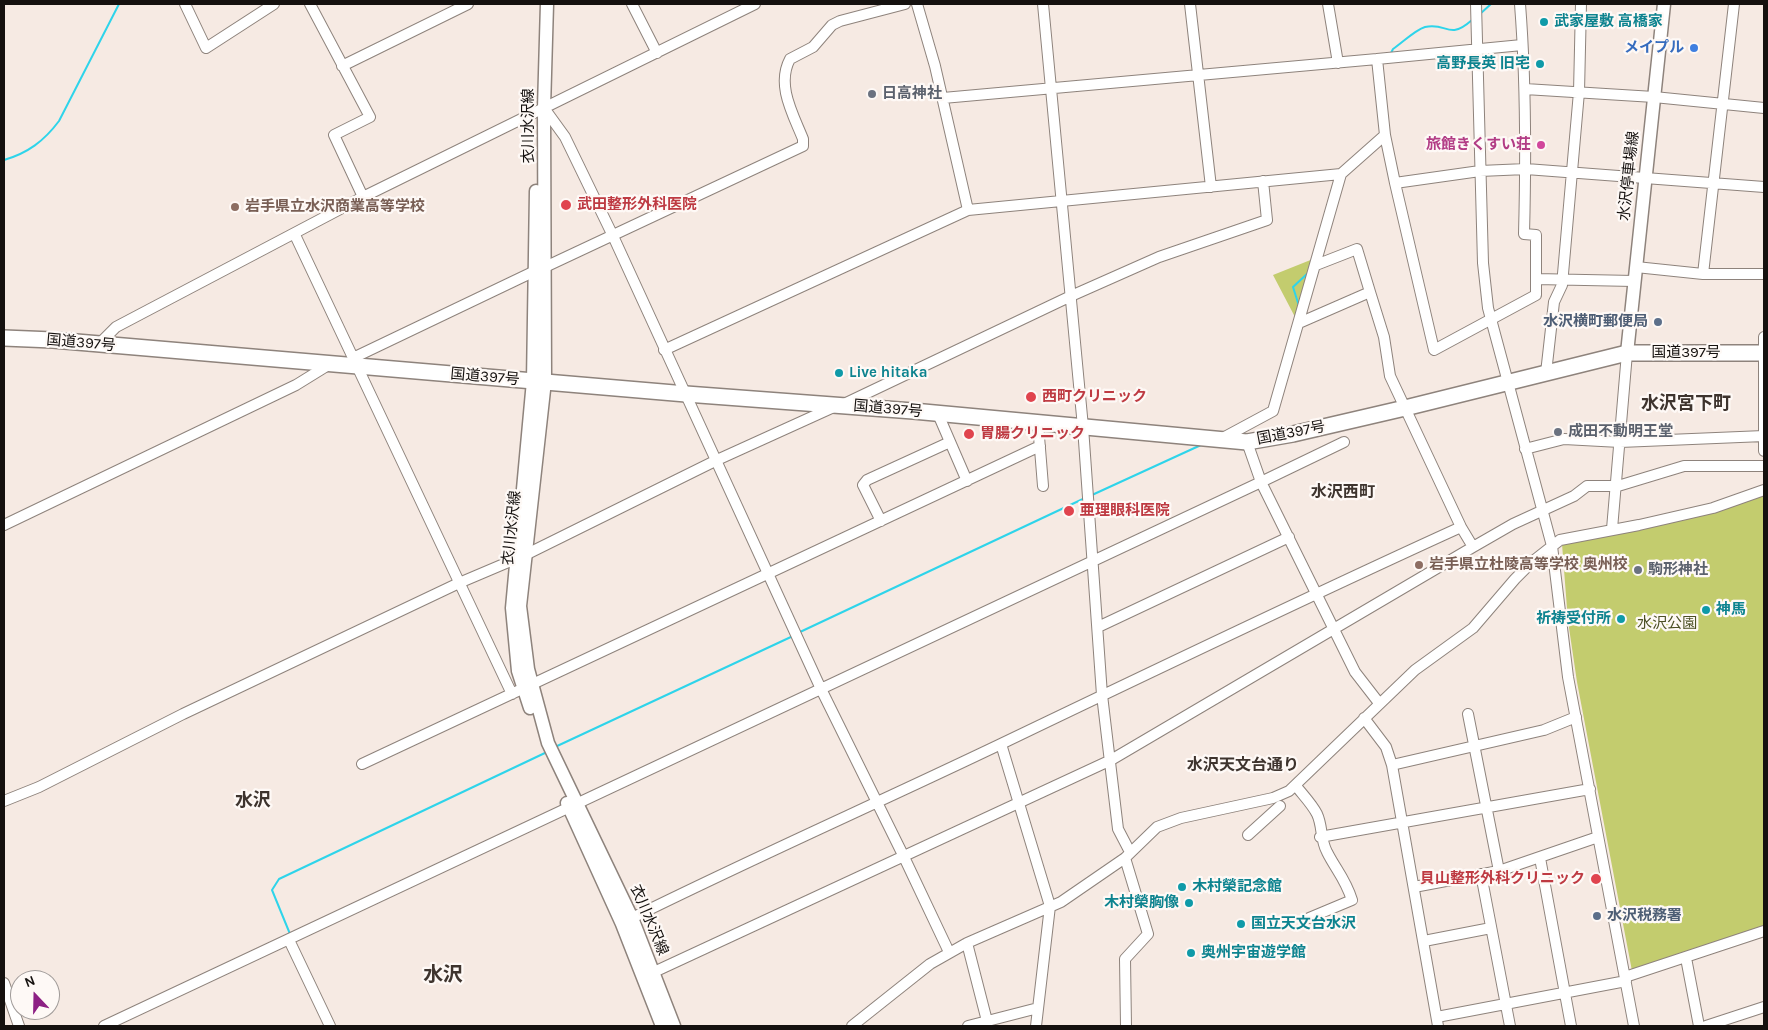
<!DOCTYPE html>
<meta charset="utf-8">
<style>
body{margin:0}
#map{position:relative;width:1768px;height:1030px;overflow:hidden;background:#f6eae3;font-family:Karla,sans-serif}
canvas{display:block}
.frame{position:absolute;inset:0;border:5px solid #15110f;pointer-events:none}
.north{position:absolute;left:10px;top:970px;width:50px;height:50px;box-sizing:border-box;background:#fef9f6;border:1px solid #a19c9a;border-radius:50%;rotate:339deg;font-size:14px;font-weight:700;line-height:20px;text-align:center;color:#15110f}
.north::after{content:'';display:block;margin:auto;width:18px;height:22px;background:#8d2084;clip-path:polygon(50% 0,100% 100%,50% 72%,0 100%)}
</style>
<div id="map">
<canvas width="1768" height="1030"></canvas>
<div class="frame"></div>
<div class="north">N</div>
</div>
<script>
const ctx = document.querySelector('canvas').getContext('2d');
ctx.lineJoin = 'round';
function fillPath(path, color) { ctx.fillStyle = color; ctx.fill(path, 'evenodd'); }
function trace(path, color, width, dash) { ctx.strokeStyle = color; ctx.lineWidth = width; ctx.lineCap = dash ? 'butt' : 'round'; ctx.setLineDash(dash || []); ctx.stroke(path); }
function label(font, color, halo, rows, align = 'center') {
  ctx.font = font + ' Karla,"Noto Sans JP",sans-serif'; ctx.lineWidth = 4.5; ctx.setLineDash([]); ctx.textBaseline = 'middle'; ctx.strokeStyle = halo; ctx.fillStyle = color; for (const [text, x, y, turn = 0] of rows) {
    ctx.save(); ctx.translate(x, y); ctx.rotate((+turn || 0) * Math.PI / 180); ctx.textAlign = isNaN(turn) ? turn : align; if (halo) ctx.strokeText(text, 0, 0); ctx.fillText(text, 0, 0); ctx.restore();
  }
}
fillPath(new Path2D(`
 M1313 259 1295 317 1273 275Z
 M1764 494V927L1632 971 1577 682 1568 621 1562 544Z`), '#c3cc6e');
trace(new Path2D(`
 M1480 14 1491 4
 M1391 53 1393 49C1402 43 1415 30 1425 27 1448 22 1448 41 1472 20
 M4 160C28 153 44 141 59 121L119 4
 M1299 306 1293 287 1308 273
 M1092 495 1201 445
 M800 632 1085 498
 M555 747 793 636
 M290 934 272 890 279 879 547 752`), '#2ed4ea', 2);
const minor = new Path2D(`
 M185 4 206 48 274 4
 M310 4 370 117 334 135 363 197
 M632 4 657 53
 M917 4 935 66 968 210
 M1043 4 1083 427 1102 695 1118 829 1130 852
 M1190 4 1211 187
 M1328 4 1338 63
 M1476 4 1483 263 1488 308 1552 546 1568 677 1634 1026
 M1520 4C1526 80 1526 158 1524 234L1536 235V295L1434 350 1395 183 1480 171 1526 169 1764 187
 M342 66 468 4
 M1525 89 1654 97 1764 108
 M943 98 1377 59
 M544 108 565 137 613 236 821 689 904 857 949 952
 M1385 135 1395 183
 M295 235 512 694
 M1316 265 1357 249 1370 292
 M545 267 803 146V139C793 114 776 85 790 59L813 47 832 25 840 21 905 4
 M1636 267 1703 274H1764
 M1703 274 1734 4
 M1536 279 1634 281
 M1299 323 1370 292 1384 337 1390 376 1461 527 1473 547
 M1764 337V451
 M99 344 116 327 363 197 755 4
 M664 350 968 210 1341 174
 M353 358 535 271
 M1546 373 1554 302 1562 285 1579 92 1581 4
 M844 404 1071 296 1159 257 1267 220 1263 181
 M938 414 967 481
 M1038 424 1043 486
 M1221 439 1273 411 1341 174 1385 135 1377 59 1522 45
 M1344 442 1261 482 1355 672 1379 703
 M1525 449 1564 439 1620 442 1764 436
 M881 521 863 485 867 480 950 442
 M4 525 296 385 330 364
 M1612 529 1627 353
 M1098 627 1289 537
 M1468 714 1499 871
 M1364 718 1386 747 1392 765 1438 1026
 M1001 744 1050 906 1036 1026
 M362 764 1040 446
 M1392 765 1544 730 1576 717
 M1296 786C1303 795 1312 804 1317 814 1323 827 1320 839 1327 852 1336 870 1345 878 1352 900L1309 918
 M4 801 39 787 183 714 459 583 525 555 717 460 836 406
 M1248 835 1280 806
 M1320 837 1590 789
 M1125 858 1148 934 1125 959 1126 1026
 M1540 858 1571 1026
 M1481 874 1510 1026
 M1414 887 1499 871 1598 837
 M632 918C755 857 880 802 1003 743 1155 670 1307 597 1461 527
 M289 940 330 1026
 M1424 941 1491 928
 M967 943 987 1021
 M1686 958 1699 1026
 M654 972 1111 760 1473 547 1513 524 1574 496 1587 486H1618L1684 466H1764
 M1625 977 1764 931
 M4 983 19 1026
 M1437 1017 1626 981
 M104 1026 1261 482 1247 442
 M852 1026 930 964 967 943 1061 902 1125 858 1157 827 1181 818 1273 798 1289 791 1415 670 1473 628 1515 579 1532 562 1560 540 1639 525 1713 508 1764 490
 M968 1026 1038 1008
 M1706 1026 1764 1007`);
const major = new Path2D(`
 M547 4 544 108 545 381 520 606 528 669 548 743 632 918 674 1026
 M1627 353 1664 4
 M530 708 518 671 512 608 533 381 536 191
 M567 803 622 924 662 1026`);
const highway = new Path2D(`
 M4 338 53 340 686 394 913 411 1247 442 1293 434 1405 408 1627 353H1764`);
trace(minor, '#8e837c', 12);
trace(major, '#8e837c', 15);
trace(highway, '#8e837c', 18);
trace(minor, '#fff', 10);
trace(major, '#fff', 12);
trace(highway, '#fff', 15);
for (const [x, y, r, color] of [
 [1544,22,5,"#0f9aa8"],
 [1694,48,5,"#3f7fe0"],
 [1540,64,5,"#0f9aa8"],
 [872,94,5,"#6b7280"],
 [1541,145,5,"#d1479c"],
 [566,205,6,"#e0444e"],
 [235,207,5,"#8d6e63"],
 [1658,322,5,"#5c6f8a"],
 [839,373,5,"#0f9aa8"],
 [1031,397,6,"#e0444e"],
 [1558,432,5,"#6b7280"],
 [969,434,6,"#e0444e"],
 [1069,511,6,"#e0444e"],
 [1419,565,5,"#8d6e63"],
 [1638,570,5,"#6b7280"],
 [1706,610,5,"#0f9aa8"],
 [1621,619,5,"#0f9aa8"],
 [1596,879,6,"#e0444e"],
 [1182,887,5,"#0f9aa8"],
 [1189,903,5,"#0f9aa8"],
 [1597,916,5,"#5c6f8a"],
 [1241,924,5,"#0f9aa8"],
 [1191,953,5,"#0f9aa8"]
]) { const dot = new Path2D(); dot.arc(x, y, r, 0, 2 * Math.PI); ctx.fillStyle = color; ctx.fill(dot); trace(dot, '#fef9f6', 2); }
label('bold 15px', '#0d838f', '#fef9f6', [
 ["武家屋敷 高橋家",1554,22],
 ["高野長英 旧宅",1530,64,"right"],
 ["Live hitaka",849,373],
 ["神馬",1716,610],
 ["祈祷受付所",1611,619,"right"],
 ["木村榮記念館",1192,887],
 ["木村榮胸像",1179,903,"right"],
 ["国立天文台水沢",1251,924],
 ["奥州宇宙遊学館",1201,953]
], 'left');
label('bold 15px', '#366cbe', '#fef9f6', [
 ["メイプル",1684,48]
], 'right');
label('bold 15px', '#5b616d', '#fef9f6', [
 ["日高神社",882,94],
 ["成田不動明王堂",1568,432],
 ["駒形神社",1648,570]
], 'left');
label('15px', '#15110f', '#fef9f6', [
 ["衣川水沢線",529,126,-90],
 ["水沢停車場線",1629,176,-84],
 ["国道397号",81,343,5],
 ["国道397号",1686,353],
 ["国道397号",485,377,5],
 ["国道397号",888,409,5],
 ["国道397号",1291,433,-11],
 ["衣川水沢線",512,528,-84],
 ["衣川水沢線",649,920,67]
]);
label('bold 15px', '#b23c85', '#fef9f6', [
 ["旅館きくすい荘",1531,145]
], 'right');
label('bold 15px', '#be3a42', '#fef9f6', [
 ["武田整形外科医院",577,205],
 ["西町クリニック",1042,397],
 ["胃腸クリニック",980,434],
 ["亜理眼科医院",1080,511],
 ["貝山整形外科クリニック",1585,879,"right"]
], 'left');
label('bold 15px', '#785e54', '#fef9f6', [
 ["岩手県立水沢商業高等学校",245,207],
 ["岩手県立杜陵高等学校 奥州校",1429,565]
], 'left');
label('bold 15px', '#4e5e75', '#fef9f6', [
 ["水沢横町郵便局",1648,322],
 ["水沢税務署",1607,916,"left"]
], 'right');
label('15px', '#4c5025', '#fef9f6', [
 ["水沢公園",1667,624]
]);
label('bold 16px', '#3e342e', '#fef9f6', [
 ["水沢西町",1343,492],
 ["水沢天文台通り",1243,765]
]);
label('bold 18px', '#3e342e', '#fef9f6', [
 ["水沢宮下町",1686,404],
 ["水沢",253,801]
]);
label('bold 20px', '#3e342e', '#fef9f6', [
 ["水沢",443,975]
]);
</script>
